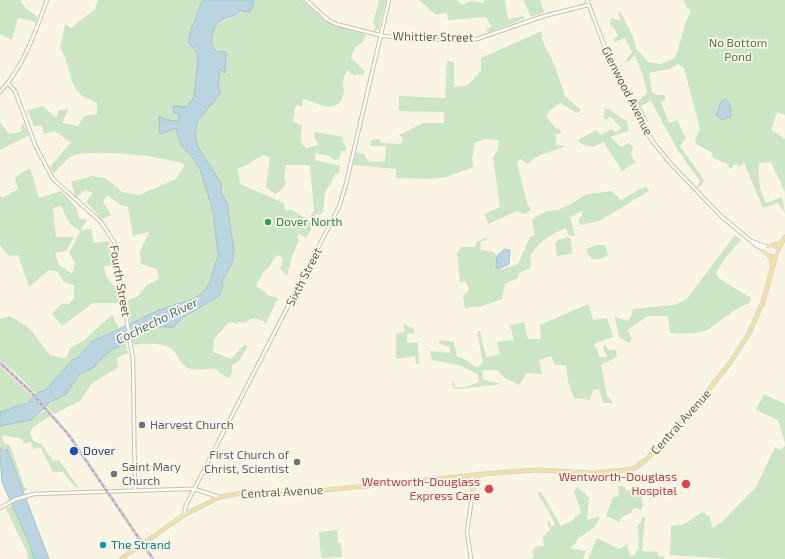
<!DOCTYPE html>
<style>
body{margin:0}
canvas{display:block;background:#f9f4e3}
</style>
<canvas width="785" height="559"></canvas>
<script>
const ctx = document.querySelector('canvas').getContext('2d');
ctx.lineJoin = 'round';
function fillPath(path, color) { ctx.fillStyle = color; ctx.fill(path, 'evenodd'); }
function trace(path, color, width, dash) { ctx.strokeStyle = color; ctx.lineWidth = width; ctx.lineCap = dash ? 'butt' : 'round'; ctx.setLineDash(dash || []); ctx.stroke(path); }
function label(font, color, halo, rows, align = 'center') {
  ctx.font = font + ' "Exo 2",sans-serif'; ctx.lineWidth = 3.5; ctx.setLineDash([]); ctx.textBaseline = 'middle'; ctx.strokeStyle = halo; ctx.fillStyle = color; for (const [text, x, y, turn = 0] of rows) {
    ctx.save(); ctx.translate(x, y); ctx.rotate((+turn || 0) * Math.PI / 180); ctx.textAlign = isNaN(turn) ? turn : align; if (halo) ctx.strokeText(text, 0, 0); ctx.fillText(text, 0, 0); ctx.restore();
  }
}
fillPath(new Path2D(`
 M0 0H22L21 2 26 9 37 16 36 22 18 18 12 40 0 34Z
 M98 0H203C198 11 189 25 189 38 188 45 195 48 197 54 199 59 197 64 197 69 196 83 198 97 187 107L182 108 178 113 180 117 178 121 173 122 159 117 161 134 177 127C179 135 182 147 187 153 191 159 196 162 200 169 213 199 231 269 200 294 188 303 172 305 158 311 148 314 139 319 130 323L128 300 137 297 147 285 159 279 157 269 141 264 140 252 149 232 133 236 128 207 121 205 107 195 103 202 111 215 102 219 86 202 93 193 85 190 76 198 71 182 92 176 105 178 122 192 139 195 176 179 185 165C168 156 94 149 75 155 68 157 60 167 54 173L50 167 71 142 54 131 44 134 42 126H34L27 110 43 106 56 118 59 110H68L62 123 78 126 84 116 97 114V103C92 100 84 98 80 94 68 82 70 61 60 48L65 24 71 28 95 9Z
 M254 0H302L325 21 366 35 363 42 355 48 351 58 365 71 363 74 354 75 347 70C346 74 343 78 343 82 342 85 344 88 344 92 340 116 319 104 303 99L302 107 297 105 294 110 295 113 293 121 302 126C301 134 298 142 306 148L318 145 314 137 315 132 343 137V141L346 148V151H341L339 159 335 160 329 156 316 153 315 160 340 166 339 173 334 175 332 182 325 192 323 212 320 215 316 214 314 218 310 217 314 211 310 165H286L284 178 286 183 282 190 275 194 266 187 270 158 264 155C254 159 249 166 238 168L240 184 284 203 285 209 288 211 290 209 314 224 306 238 299 234 297 237 299 240 292 257 287 275 280 269 283 259 279 255C271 258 272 268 264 271L256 286 265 292 267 295 278 298 266 323C257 317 253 317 243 323L238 322 237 324 229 322 214 339 213 352 231 359 245 344 248 346 238 362 232 365V373L229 378 218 372 217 369C208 368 193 372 186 367 180 363 179 358 175 352 166 341 144 344 132 345V340L155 327H174L182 318 223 287 222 282 232 263 234 250 231 225 221 183 198 147 195 135 198 120 221 93 218 88 220 68 225 72 221 51 213 47 212 33 217 25 223 19 233 17 253 6Z
 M379 0H386L379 29 373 33 376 26 373 23Z
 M419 0H457L462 5 471 1 484 3V0H505L508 19 524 16 525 18 488 33 486 29 492 27 486 17 448 20 447 12 436 15Z
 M523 0H540L544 12 531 17Z
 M684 0H785V115L777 112 771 130 785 139V192L771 162 759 163C758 178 759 189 766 203L782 197 785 213 778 203 763 208 744 163 738 167 737 163 730 169 727 164 713 158 712 153 696 144 695 140 700 129 684 68 678 64 669 69 649 73 652 92 656 95H664L666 99 661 102 669 123 677 120 686 138 680 146 704 180 701 186 696 188 700 181 677 149 651 101 641 106 648 121 644 123 635 104 647 93 643 76 635 55 630 60 625 62 632 52 625 38 615 42 614 38 618 36 614 28 610 25 611 18 621 21 618 13 620 12 632 34 636 48 648 62 660 64 673 59 677 53 685 24 691 11 686 6ZM727 99 729 103 730 114 724 118 716 115C719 107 721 104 727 99Z
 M542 31V40L555 66 565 96 581 110 577 113 560 103 548 112 547 117 555 128 560 129 561 134H556V145L566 146 538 156 526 164 521 159 517 162 527 203 531 210 524 214 517 211 488 224 485 214 500 207 493 157 498 149 499 140 484 139 475 143 472 159 473 167 446 177 430 179 396 178V169L353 165 356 152 364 154 369 162 385 161 386 146H371V140L379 139 381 143 401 144 403 138 399 135 423 123H444V112L399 111V96L445 98 447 61 454 62V87L468 85 481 71V58Z
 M605 108C614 111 619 118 627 121L629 131 610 137 621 147 629 143 633 147 631 156 636 162 622 171 604 142 593 147 581 144 578 140 596 130 601 135 611 129 616 132 621 128 610 116 606 120 604 118Z
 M0 122 9 134 21 132 22 122 29 135 0 150Z
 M30 168 39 198 61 191 76 207 79 218 87 220 80 231 70 224 61 206 53 208 56 237H74L66 251 55 253 59 265 72 274 75 263 69 253 81 230 91 229 94 243 109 241 114 265 104 266 106 276 119 292V303H93L62 326 52 314 61 304H69L74 298V285L64 282 58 272 49 270 29 287 18 255 9 256 0 245V196L3 198 18 189 15 177Z
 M646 186 649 191 599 221 580 225 578 220 582 216V211L570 217 575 236H569L566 228C550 234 539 242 530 256L531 268 519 273 518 278 505 284 502 299 482 306 465 308 463 296 469 290 466 281 460 282 457 253 461 247H475L476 242 486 238 488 239 480 242 481 250 493 252 496 255V267L500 270 518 264 530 237 535 235 532 219 547 211 558 210 569 205 587 194 612 191 621 200Z
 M735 235 741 240 725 258 716 273 718 278 751 298 749 303C732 310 724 318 710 328 702 334 680 334 670 333L668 316H648L627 330 632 338 629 343 619 337 615 317 628 321 631 317 633 309 674 305 686 300Z
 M568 237 571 239 572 254 557 256 555 244 558 240Z
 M596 245H605L608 255C597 261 590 262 586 249Z
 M588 304 593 320 607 318 613 337 594 344 600 357H607L603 348 605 345 609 350H616L617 357 601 365 607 395 613 403H603L599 389 593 390 590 400 574 398 568 381 566 365H555L551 356 539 360 542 374 527 373 519 385 505 378 497 370H483L482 376 484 380 502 384 457 389 453 388 452 379 454 382 455 387H466L479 382 478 374 459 365 432 360 430 351 450 353V347L439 343 440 340 454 342 457 357C466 358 469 364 477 367L483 363 477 332 480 331 486 357 500 354 497 342 514 340 510 325 524 322 528 339H541L540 325Z
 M112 315 119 328 89 343 79 358 72 360 47 389 36 395 24 381 0 360V319L10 316 30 329 50 355 66 359 70 348 83 341Z
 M404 324 414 329V333L407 334V343L418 342 419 364H416L415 356 396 359V334L405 332 403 326Z
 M126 343 128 353 117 358 118 367 91 384 80 401 54 414 47 407 58 398 65 395 80 374 95 366 96 363 112 350Z
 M0 366 34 398 13 409 0 412Z
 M764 394 785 404V443L778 420 756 410Z
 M45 410 51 416 33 427 30 432 33 441 41 444 53 461 59 460 78 487H75L63 472H53C49 462 43 455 41 447L33 449 31 442 24 444 22 439 2 435 4 443 10 446 25 488H27V490L23 491 7 450 4 451 0 448V426L31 420Z
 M785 446V559H732L670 555 671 526 685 524 702 512 709 516 713 528 723 521 756 487 775 447 780 450Z
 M631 485 639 486 643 504 641 511 637 508 633 509 631 513 622 517 619 522 606 516 613 497 619 496 618 486H623L627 491 631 490Z
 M578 487 589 498 587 520 600 516 596 526 577 539 576 543 570 548 586 551 583 559H530L534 557 532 551 536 547 544 546 543 537 550 529 547 522 549 521 552 527 555 525 548 510 537 493 541 492 561 526 573 520 581 512 574 491Z
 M12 505 30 545 34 559H28L27 552 6 509Z
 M642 517H645L642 551 658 552V556L664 557V559H588L597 538 619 549 627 544 630 556 635 555 637 550H639L638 525 641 523Z
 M337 530 338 543H341L342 557 321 558 319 532Z`), '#cce5c4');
const water = new Path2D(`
 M203 0H254L253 6 249 12 241 11C233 18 231 15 223 19 213 24 210 38 213 47L217 51 226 52 225 73 220 69 218 88 221 93 198 120 195 135 198 147 221 183 222 193 227 203 234 250 232 263 222 282 223 287 219 296 182 318 174 327H155L112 350 96 363V366L80 374 65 395 51 402 31 420 0 426V412L27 403 39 392 47 389 72 360 79 357 91 342 159 310 193 299 202 293 210 282 218 255 213 211 200 169 193 159 182 146 177 134V128L160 134 159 117 160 116 166 120 178 121 180 117 178 113H174L173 106 187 107 194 97 198 60 197 53 189 43 190 31Z
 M726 99C730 102 732 111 730 118L728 117 722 120 716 115 721 102Z
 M505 249 510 250 509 264 499 269 496 267 497 256Z
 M0 448 4 451 7 449 49 559H34L30 545 2 482Z`);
fillPath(water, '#bad4e0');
trace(water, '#a2c2d1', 1);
const secondary = new Path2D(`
 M306 0 328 20 336 24 383 36 429 40 477 39 544 16 588 5
 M587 0 607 53 640 122 653 142 671 164 721 216 757 246 776 254
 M8 83 15 91 36 147 53 179 101 222 114 242 133 359 135 490
 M0 92C24 66 35 33 47 0
 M752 241 777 251
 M0 508 16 499 34 494 186 489H194L219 497
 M184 515 186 505 339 207 346 184 389 0
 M471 559 467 532 473 490 472 475`);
const primary = new Path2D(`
 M767 247 781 243
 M763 250 771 257 772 267
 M473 490 479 474
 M121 559 184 515 220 497 247 492 284 494 307 492 494 473 537 470 594 473 626 470 635 468 648 458 686 418 730 363 749 333 763 302 777 251 785 237`);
trace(secondary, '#ccbeaa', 4.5);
trace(primary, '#d9d5d0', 5);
trace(secondary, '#fff', 2.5);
trace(primary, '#f1e1a2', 3);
const rail = new Path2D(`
 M0 363 29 390 68 434 153 559`);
trace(rail, '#b8a4c1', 2.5);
trace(rail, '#fdf8e9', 1, [3]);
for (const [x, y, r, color] of [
 [268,222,4,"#2e9e5b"],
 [142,425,4,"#6b7280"],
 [74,451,5,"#1a4fb4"],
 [297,462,4,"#6b7280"],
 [114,474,4,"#6b7280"],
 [686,484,5,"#e0444e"],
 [489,489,5,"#e0444e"],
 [103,545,4,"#0f9aa8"]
]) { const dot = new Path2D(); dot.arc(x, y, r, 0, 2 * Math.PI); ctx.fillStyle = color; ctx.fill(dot); trace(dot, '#fdf8e9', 1.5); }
label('12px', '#6e5e4c', '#fdf8e9', [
 ["Whittier Street",433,37,1],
 ["Glenwood Avenue",627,91,63],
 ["Sixth Street",304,277,-63],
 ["Fourth Street",120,281,80],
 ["Central Avenue",681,422,-48],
 ["Central Avenue",282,492,-3]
]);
label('12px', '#4f7949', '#fdf8e9', [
 ["No Bottom",738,43],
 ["Pond",738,57]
]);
label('12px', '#27864d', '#fdf8e9', [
 ["Dover North",276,222]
], 'left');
label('12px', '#5b616d', '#fdf8e9', [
 ["Harvest Church",150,425],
 ["First Church of",289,455,"right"],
 ["Christ, Scientist",289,469,"right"],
 ["Saint Mary",122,467],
 ["Church",122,481]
], 'left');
label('12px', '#164399', '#fdf8e9', [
 ["Dover",83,451]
], 'left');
label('12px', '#be3a42', '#fdf8e9', [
 ["Wentworth-Douglass",677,477],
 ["Hospital",677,491],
 ["Wentworth-Douglass",480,482],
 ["Express Care",480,496]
], 'right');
label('12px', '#0d838f', '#fdf8e9', [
 ["The Strand",111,545]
], 'left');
label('italic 13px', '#4c7286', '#fdf8e9', [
 ["Cochecho River",157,321,-26]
]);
</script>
